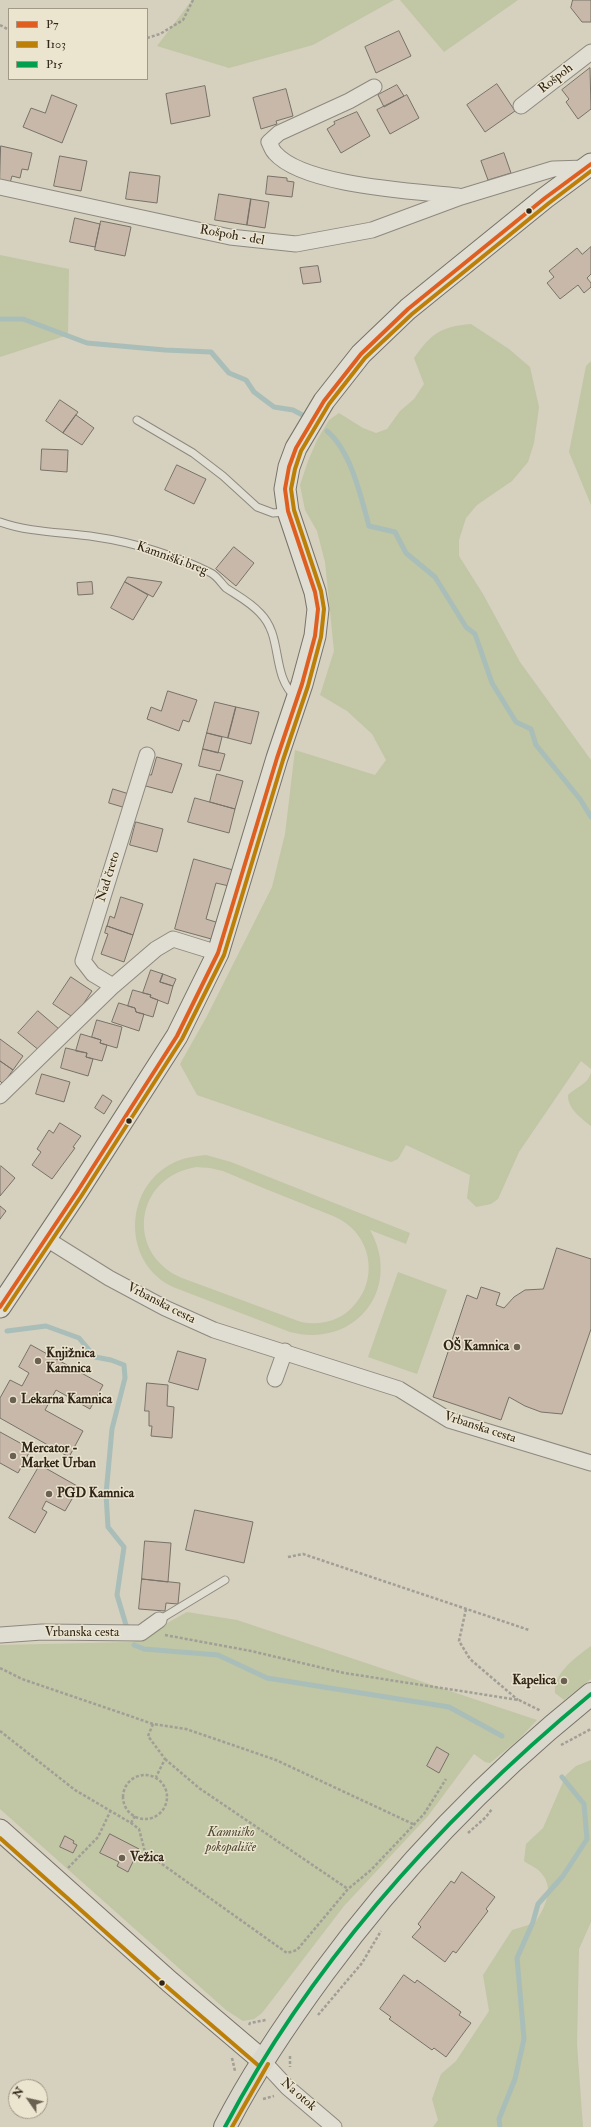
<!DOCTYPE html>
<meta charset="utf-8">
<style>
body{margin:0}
#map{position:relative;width:591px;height:2127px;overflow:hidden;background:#d6d0be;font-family:"IM FELL Double Pica",serif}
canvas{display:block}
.legend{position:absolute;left:8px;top:8px;width:140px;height:72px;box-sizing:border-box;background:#ebe4ce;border:1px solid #a19886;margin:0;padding:5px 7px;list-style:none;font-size:12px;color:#312519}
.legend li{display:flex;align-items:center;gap:8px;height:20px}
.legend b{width:20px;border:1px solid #a19886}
.north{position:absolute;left:8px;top:2079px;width:40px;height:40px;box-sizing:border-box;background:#ebe4ce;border:1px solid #a19886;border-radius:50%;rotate:304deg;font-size:11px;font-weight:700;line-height:16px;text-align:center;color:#312519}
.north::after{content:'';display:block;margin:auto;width:14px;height:18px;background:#6b6153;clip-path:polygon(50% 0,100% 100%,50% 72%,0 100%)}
</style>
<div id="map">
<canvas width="591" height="2127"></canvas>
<ul class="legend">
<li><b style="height:5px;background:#df5f21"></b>P7</li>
<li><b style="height:5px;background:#bc7f08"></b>I103</li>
<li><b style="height:5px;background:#02a04e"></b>P15</li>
</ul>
<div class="north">N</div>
</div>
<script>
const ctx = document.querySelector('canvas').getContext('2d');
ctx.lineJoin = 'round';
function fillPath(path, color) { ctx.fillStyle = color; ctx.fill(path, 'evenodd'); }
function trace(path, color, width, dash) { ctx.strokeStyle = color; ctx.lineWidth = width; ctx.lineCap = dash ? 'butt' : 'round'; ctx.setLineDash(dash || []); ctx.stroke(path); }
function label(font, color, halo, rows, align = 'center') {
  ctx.font = font + ' "IM FELL Double Pica",serif'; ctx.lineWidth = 3; ctx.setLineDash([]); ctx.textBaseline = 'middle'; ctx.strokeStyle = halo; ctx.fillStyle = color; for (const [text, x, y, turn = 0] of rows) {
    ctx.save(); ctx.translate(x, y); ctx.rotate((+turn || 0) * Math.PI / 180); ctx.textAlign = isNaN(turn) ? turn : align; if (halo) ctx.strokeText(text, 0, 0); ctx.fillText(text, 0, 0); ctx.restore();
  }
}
fillPath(new Path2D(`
 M192 0H394L313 45 229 68 157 46Z
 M400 0H518L444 52Z
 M0 255 69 269 68 335 0 357Z
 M471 324 509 349 530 367 539 407 534 443 528 462 512 481 477 505 466 518 459 540V556L483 594 520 662 591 760V1069L581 1061 519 1152 498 1199 491 1204 476 1207 467 1198 470 1175 406 1145 398 1159 391 1162 197 1095 180 1064 207 1016 272 887 285 834 295 750 375 775 386 760 372 734 347 711 320 695 334 651 325 562 317 531 305 510 300 485 308 461 317 440 329 420 339 413 363 428 376 433 387 429 400 411 414 399 424 384 414 358C432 333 440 327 471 324Z
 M591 361V505L569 452 586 366Z
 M591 1072V1126C582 1119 567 1108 568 1095 577 1086 588 1085 591 1072Z
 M206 1155 231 1162 410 1233 406 1244 370 1230C403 1289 355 1349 290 1332L173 1287C122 1263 123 1188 173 1163 183 1158 195 1156 206 1155ZM196 1167 210 1168 223 1171C251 1183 278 1194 306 1205 319 1211 335 1215 347 1224 372 1243 376 1279 356 1303 343 1320 322 1326 301 1322L182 1278C125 1254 134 1177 196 1167Z
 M398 1272 447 1290 417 1374 368 1357Z
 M187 1612 237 1620 537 1720 518 1740 490 1763 485 1762 474 1754 428 1816 344 1906 262 2013 254 2019 243 2021 226 2010 0 1809V1645L133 1642Z
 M591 1646V1679L564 1700 555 1693C553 1673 576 1657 591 1646Z
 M591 1760V1922L579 1949 577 2044 583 2127H433L438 2120 432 2099 441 2074 456 2061 489 2011 483 1975 512 1930 535 1923C544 1909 555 1889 542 1874 538 1868 529 1865 524 1861L526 1844 543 1828 566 1775 576 1766Z`), '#c1c6a4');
trace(new Path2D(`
 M0 319H23L87 343 165 350 211 352 229 373 246 380 254 392 274 407 293 410 308 418
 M327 431C351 451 361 497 369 526L395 532 406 553 435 577 466 627 475 634 492 683 516 722 531 729 536 745 580 799 591 817
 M7 1331 46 1326 79 1338 95 1357 111 1360 124 1365 125 1378 112 1429 106 1494 108 1527 124 1547 117 1595 126 1625
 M134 1645 144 1649 218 1655 267 1678 449 1707 502 1736
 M500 2127 499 2119 515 2079 524 2039 517 1958 533 1922 538 1904 563 1876 587 1839 584 1804 562 1777`), '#a9beb8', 5);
const building = new Path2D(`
 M573 0H591V22H582L571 8Z
 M399 31 411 56 376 73 365 47Z
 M590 68 591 109 578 119 566 102 569 99 562 90Z
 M497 84 515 111 485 132 467 105Z
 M397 85 404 96 384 107 378 95Z
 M205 86 210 116 171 124 166 94Z
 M286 89 293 116 276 121 277 124 261 129 253 98Z
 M52 95 77 105 62 143 23 127 31 108 45 113Z
 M407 95 419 118 390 134 377 110Z
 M357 112 370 136 341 153 327 129 335 124 334 122Z
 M1 146 32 153 28 170 22 169 20 178 12 176 10 183 0 181Z
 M504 153 511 173 488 180 481 161Z
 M60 156 87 161 81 191 54 186Z
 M130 172 160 176 157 203 126 199Z
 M268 176 287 178V181L294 182 292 197 266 194Z
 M219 194 251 199 247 225 215 220Z
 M251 199 269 202 265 228 247 225Z
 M75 218 100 224 95 247 70 242Z
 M101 221 131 227 125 256 95 250Z
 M591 247V274L587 278 591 283V287L584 293 578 285 560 299 547 283 554 277 549 271 577 248 582 254Z
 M318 266 321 282 303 284 300 268Z
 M60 400 78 412 63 433 46 421Z
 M76 415 94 428 82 445 63 433Z
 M42 449 68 450 67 472 41 470Z
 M177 465 206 479 194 504 165 490Z
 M234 547 254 563 236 586 216 569Z
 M128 577 162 582 153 597 125 582Z
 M92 582 93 594 78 595 77 583Z
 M125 582 148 595 133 620 111 608Z
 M168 691 197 700 189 722 183 720 179 731 147 719 151 707 161 711Z
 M215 702 236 707 228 738 207 733Z
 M236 707 259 712 251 744 228 738Z
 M207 733 222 737 218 753 203 749Z
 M203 749 225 754 220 771 199 766Z
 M157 757 182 764 172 793 142 785 145 774 151 775Z
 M217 774 243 781 235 809 210 802Z
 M113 789 129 794 126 808 109 803Z
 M195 798 235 809 229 833 188 822Z
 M136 822 163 829 157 852 130 845Z
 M194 859 233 870 229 886 216 883 206 919 219 923 215 940 175 929Z
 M121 897 143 904 133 935 107 926 110 916 114 918Z
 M107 926 133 935 124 962 101 954 108 934 105 933Z
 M151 970 163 974 160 982 173 986 168 1004 150 997 151 995 143 993Z
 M163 974 176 979 173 986 160 982Z
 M71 977 92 991 74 1018 53 1004Z
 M133 990 151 995 150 997 158 1000 153 1017 136 1012 135 1008 128 1006Z
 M119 1003 135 1008 136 1012 144 1014 139 1031 112 1022Z
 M38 1011 59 1029 40 1051 18 1033Z
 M97 1020 122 1027 117 1048 100 1043 101 1040 92 1037Z
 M81 1034 101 1040 100 1043 107 1045 102 1061 86 1057 87 1053 76 1051Z
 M0 1039 23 1056 13 1070 0 1061Z
 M66 1048 87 1053 86 1057 93 1059 88 1076 61 1068Z
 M0 1061 13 1070 3 1084 0 1081Z
 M42 1074 70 1082 64 1102 36 1094Z
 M103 1095 112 1101 104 1114 95 1108Z
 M60 1123 81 1136 73 1147 75 1148 52 1179 32 1165 41 1152 37 1149 49 1130 53 1133Z
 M1 1166 15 1178 0 1196V1167Z
 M0 1206 6 1211 0 1219Z
 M557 1248 591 1259V1329L562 1414 541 1412 525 1406 509 1397 501 1420 433 1397 467 1295 477 1299 481 1287 500 1293 496 1305 504 1308 514 1297 525 1290 543 1289Z
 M31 1345 103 1385 90 1409 56 1390 45 1410 83 1431 69 1457 0 1418V1398L10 1380 22 1386 29 1373 19 1367Z
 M178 1351 206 1359 198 1390 169 1382Z
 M147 1383 168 1385 167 1406 174 1407 172 1438 151 1436 152 1426H149V1411H145Z
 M0 1432 31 1449 18 1473 0 1463Z
 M40 1465 79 1487 65 1511 46 1501 42 1509 47 1512 35 1533 9 1518Z
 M195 1510 253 1522 244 1563 186 1550Z
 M145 1541 171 1543 168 1582 142 1579Z
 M142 1579 180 1583 178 1604 166 1603 165 1611 139 1609Z
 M564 1678 567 1682 563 1685 560 1681Z
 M437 1747 449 1754 439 1773 427 1766Z
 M110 1834 139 1849 128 1872 117 1866 119 1862 100 1853Z
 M65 1836 74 1841 73 1843 77 1845 73 1853 60 1847Z
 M462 1872 495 1897 486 1909 488 1911 456 1953 453 1951 445 1962 412 1937 421 1927 418 1924 451 1881 454 1883Z
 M404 1975 415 1983 417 1980 461 2012 459 2015 471 2023 446 2057 434 2048 432 2050 389 2019 391 2017 380 2009Z`);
fillPath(building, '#c8b8aa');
trace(building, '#777268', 1);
const lane = new Path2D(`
 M137 420 193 453 223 476 257 507 273 513 285 512
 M0 522C31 533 64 532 96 537 132 542 178 556 211 573 217 576 221 583 226 588 238 596 250 602 260 613 284 637 270 674 296 698
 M159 1620 225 1580`);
const street = new Path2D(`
 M374 87 349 101 279 133 269 142C271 146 272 150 275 153 304 186 414 191 458 196
 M521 106 591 52
 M0 187 230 237 296 244 372 230 461 197 553 169 586 168
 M113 986 93 974 83 961 147 755
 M0 1096 113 986 156 949 173 939 218 953
 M45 1238 109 1278 165 1308 214 1330 399 1389 449 1420 591 1463
 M275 1379 285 1351
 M0 1635 42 1632 141 1633 159 1620
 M263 2061 287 2087 334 2127`);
const secondary = new Path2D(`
 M0 1307 77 1192 177 1036 218 953 277 758 302 684 315 636 318 609 315 592 288 511 285 489 289 467 296 448 324 401 361 354 408 309 545 198 591 164
 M0 1830 170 1982 263 2061`);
const primary = new Path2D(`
 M225 2127C253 2072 288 2021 324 1972 401 1867 490 1775 591 1694`);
trace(lane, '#8e897e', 9);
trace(street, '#8e897e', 17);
trace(secondary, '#777268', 23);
trace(primary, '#777268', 24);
trace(new Path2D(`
 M0 25 9 30
 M147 38 160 34 183 20 193 0
 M288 1557 303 1554 529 1630
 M466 1609 459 1641 470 1659 518 1700
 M165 1635 251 1651 344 1673 519 1700 541 1711
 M0 1668 22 1679 127 1715 153 1724 186 1729 276 1760 413 1824
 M153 1724 148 1736 165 1759 156 1777
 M0 1731 75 1790 131 1823 139 1829 145 1852 287 1953 297 1950 348 1889 371 1870 424 1814 446 1779
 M561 1745 591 1729
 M165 1759 199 1788 348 1889
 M123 1797a22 22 0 1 1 44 0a22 22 0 1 1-44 0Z
 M131 1823 135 1816
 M468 1833 486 1817 492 1809
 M68 1868 98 1837 110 1812
 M318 2015 362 1963 381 1931
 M249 2025 250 2023 266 2020
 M290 2056V2067
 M232 2058 235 2071
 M263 2099 274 2096`), '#a19e96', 2.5, [3, 2]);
trace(lane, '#e0ddd3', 7);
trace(street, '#e0ddd3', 15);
trace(secondary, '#e0ddd3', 21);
trace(primary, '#dad7cc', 22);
trace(new Path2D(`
 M0 1307 77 1192 177 1036 218 953 277 758 302 684 315 636 318 609 315 592 288 511 285 489 289 467 296 448 324 401 361 354 408 309 545 198 591 164`), '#df5f21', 4);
trace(new Path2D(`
 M5 1310 82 1195 182 1039 224 955 283 760 308 686 321 637 324 609 321 591 294 510 291 489 295 469 301 451 329 404 365 358 412 314 549 203 591 171
 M0 1838 166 1986 259 2066
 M232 2127 268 2064`), '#bc7f08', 4);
trace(new Path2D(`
 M225 2127C314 1958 445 1815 591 1694`), '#02a04e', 4);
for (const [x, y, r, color] of [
 [529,211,3.5,"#312519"],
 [129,1121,3.5,"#312519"],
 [517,1347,4,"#6b6153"],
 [38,1361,4,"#6b6153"],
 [13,1400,4,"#6b6153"],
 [13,1456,4,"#6b6153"],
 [49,1494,4,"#6b6153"],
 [564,1681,4,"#6b6153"],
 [122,1858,4,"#6b6153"],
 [162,1983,3.5,"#312519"]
]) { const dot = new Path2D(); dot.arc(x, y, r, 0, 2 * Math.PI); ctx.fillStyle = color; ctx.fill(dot); trace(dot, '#ebe4ce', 1.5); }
label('13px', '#312519', '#ebe4ce', [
 ["Rošpoh",556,79,-38],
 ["Rošpoh - del",232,236,10],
 ["Kamniški breg",172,559,20],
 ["Nad čreto",109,877,-73],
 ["Vrbanska cesta",161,1304,27],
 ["Vrbanska cesta",480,1428,18],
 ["Vrbanska cesta",82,1633],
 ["Na otok",298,2095,41]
]);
label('bold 13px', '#312519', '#ebe4ce', [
 ["OŠ Kamnica",509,1347,"right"],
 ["Knjižnica",46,1354],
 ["Kamnica",46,1369],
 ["Lekarna Kamnica",21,1400],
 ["Mercator -",21,1449],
 ["Market Urban",21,1464],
 ["PGD Kamnica",57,1494],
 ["Kapelica",556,1681,"right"],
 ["Vežica",130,1858]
], 'left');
label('italic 13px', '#514b36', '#ebe4ce', [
 ["Kamniško",231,1833],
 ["pokopališče",231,1848]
]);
</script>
